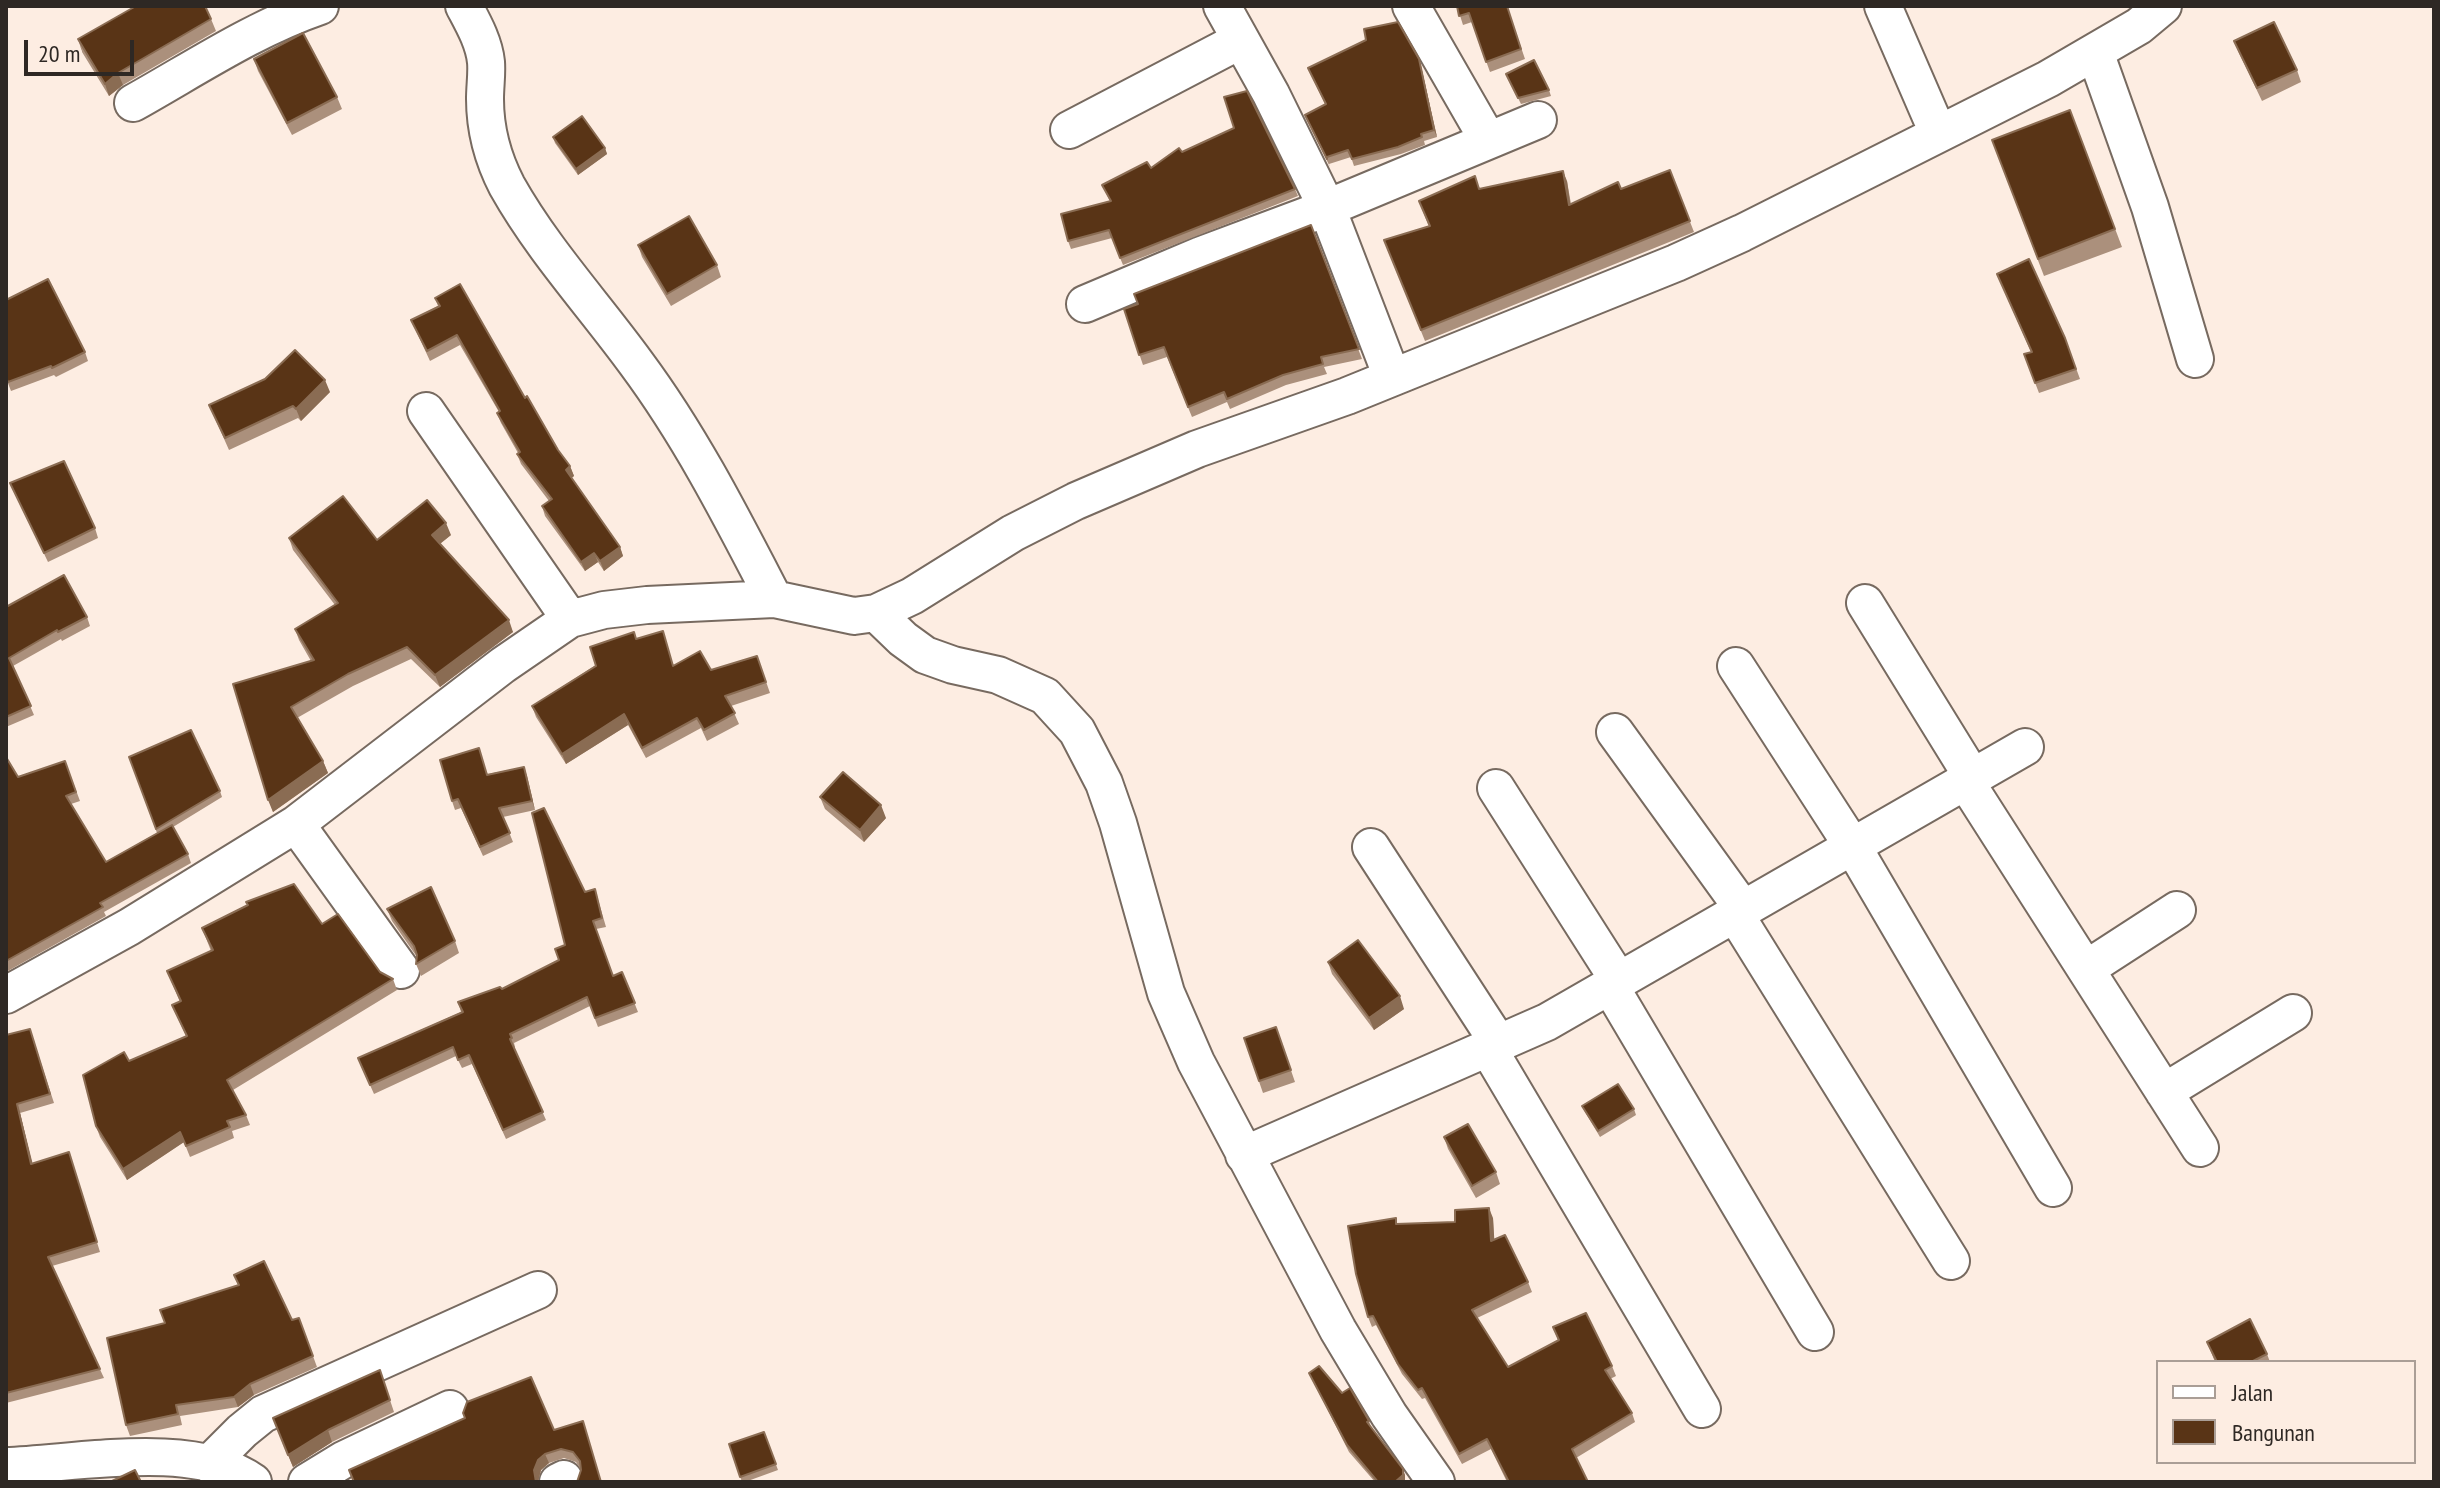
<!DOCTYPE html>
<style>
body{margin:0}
#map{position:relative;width:2440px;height:1488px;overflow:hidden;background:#fdede2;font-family:"PT Sans Narrow",sans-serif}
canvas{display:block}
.frame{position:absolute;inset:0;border:8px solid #2e2824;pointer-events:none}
.legend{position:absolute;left:2156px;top:1360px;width:260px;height:104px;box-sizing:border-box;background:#fdede2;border:2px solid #aa9e96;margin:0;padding:10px 14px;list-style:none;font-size:24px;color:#2e2824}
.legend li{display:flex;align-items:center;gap:16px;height:40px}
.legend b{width:40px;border:2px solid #aa9e96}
.scale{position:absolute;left:24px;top:40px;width:110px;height:36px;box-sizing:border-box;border:4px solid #2e2824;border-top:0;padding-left:10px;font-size:24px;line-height:28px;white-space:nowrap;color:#2e2824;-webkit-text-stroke:6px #fdede2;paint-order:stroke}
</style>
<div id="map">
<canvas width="2440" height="1488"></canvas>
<div class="frame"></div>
<ul class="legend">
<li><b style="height:10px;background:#fff"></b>Jalan</li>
<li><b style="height:22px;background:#593416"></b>Bangunan</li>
</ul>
<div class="scale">20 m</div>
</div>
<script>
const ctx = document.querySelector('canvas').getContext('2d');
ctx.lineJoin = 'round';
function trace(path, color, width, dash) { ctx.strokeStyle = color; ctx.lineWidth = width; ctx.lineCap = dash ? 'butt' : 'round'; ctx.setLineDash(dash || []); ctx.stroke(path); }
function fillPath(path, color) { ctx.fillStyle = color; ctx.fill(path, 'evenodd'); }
const minor = new Path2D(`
 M464 6C473 23 484 42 486 62 487 74 485 86 485 99 485 129 493 159 507 186 543 250 593 304 636 363 691 437 732 518 774 599
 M1222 6 1271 94 1327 208 1392 377
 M1411 6 1488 140
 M1883 6 1938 133
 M2095 52 2150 207 2195 359
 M133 103C194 69 253 29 320 6
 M1069 130 1241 40
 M1085 304 1201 255 1327 208 1538 120
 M426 411 570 619
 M1865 603 1973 778
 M876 613 903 639 925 655 953 665 998 675 1045 696 1077 731 1104 783 1118 823 1166 993 1196 1062 1338 1330 1389 1415 1436 1482
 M1736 666 1853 847 2053 1188
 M1615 732 1743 909
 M1966 782 2200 1148
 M1496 788 1619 981
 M296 824 401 970
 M1371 847 1499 1044
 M1735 914 1951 1261
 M2086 969 2177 910
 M1610 986 1815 1332
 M6 995 129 927 296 824 503 665 570 619 604 610 647 605 774 599 854 616 876 613 912 596 1013 533 1076 501 1197 449 1347 396 1500 334 1676 263 1742 233 2048 79 2139 26 2163 6
 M1488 1048 1702 1409
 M2164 1092 2293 1013
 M1244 1155 1547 1022 2025 747
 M209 1464 242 1431 263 1414 538 1290
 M6 1466C75 1464 194 1439 253 1482
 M307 1482 343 1460 450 1409
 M558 1482 564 1479`);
trace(minor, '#776a60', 40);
trace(minor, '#fff', 36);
fillPath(new Path2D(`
 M1457 6H1507L1525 59 1490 72 1472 22 1463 25Z
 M211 19 216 31 123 85 109 96 82 52 78 39Z
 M2234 41 2297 70 2301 82 2262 101 2239 53Z
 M254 59 337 97 342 109 292 135 258 71Z
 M1421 66 1437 137 1424 141 1425 145 1401 154 1354 166 1351 157 1329 164 1330 167 1305 115 1325 104 1308 68Z
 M1506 74 1549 90 1551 96 1521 104Z
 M2070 110 2122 247 2044 276 1992 140Z
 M553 137 605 148 607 154 578 175 555 143Z
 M1182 152 1295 189 1298 196 1123 265 1112 238 1071 249 1068 241 1110 201 1102 185 1151 168Z
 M1670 170 1694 232 1425 341 1384 240 1429 227 1419 201 1480 189 1567 181 1571 204 1621 189Z
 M1311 225 1362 359 1324 367 1327 374 1286 385 1230 409 1227 402 1192 417 1167 357 1143 365 1124 309 1138 304Z
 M638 245 717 265 721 277 671 306 642 257Z
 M1997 274 2065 338 2080 379 2039 393 2024 354 2031 352Z
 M435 298 525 398 558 450 570 466 574 476 571 478 620 547 623 556 604 571 598 562 585 571 545 516 542 506 549 501 521 464 517 454 518 453 501 423 497 413 499 412 460 345 430 361 411 320 438 306Z
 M85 352 88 361 56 377 54 375 11 391 6 378Z
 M330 392 301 421 298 418 229 450 209 405Z
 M10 483 95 528 98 538 48 562Z
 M451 535 440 544 513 632 440 687 411 659 353 686 297 718 323 761 328 773 273 812 233 684 311 661 299 640 295 629 335 605 293 550 289 538 377 540Z
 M6 607 87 617 90 626 62 641 61 639 13 666 34 715 6 727Z
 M636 639 674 665 711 670 757 656 770 693 731 706 739 724 707 741 701 728 646 758 628 725 566 764 536 717 532 706Z
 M6 757 18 777 65 761 80 801 71 804 106 862 157 833 129 757 220 791 222 797 173 827 188 854 191 863 104 912 106 916 6 972Z
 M524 767 535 810 503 817 513 842 483 856 461 808 455 810 452 801 488 774Z
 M820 797 886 818 864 842 825 809Z
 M595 889 606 927 596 929 613 976 622 972 638 1012 598 1027 590 1006 514 1043 515 1047 514 1048 546 1120 506 1139 472 1064 462 1068 456 1056 374 1094 358 1058 461 1012 458 1002 502 989 559 960 585 892Z
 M246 902 322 924 380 972 393 979 397 990 233 1090 246 1115 250 1125 232 1131 234 1138 190 1157 184 1142 127 1180 100 1137 96 1126 129 1061 186 1036 172 1005 180 1002 167 971 211 951 202 928 247 905Z
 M387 909 455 941 459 953 421 976 416 964 417 957 392 921Z
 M1328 962 1404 1009 1374 1030 1332 974Z
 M1276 1027 1295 1082 1263 1093 1244 1038Z
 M30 1029 54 1103 20 1113 32 1163 72 1162 100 1252 52 1266 104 1378 6 1403V1035Z
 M1582 1106 1634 1109 1636 1115 1600 1137 1585 1112Z
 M1444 1137 1496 1172 1500 1184 1476 1198 1448 1149Z
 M1396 1218 1397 1224 1455 1222 1493 1218 1494 1240 1528 1282 1532 1292 1477 1318 1508 1367 1558 1340 1553 1327 1612 1366 1616 1376 1610 1379 1632 1413 1635 1422 1576 1458 1588 1482H1507L1491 1449 1462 1464 1425 1398 1422 1399 1402 1374 1376 1325 1372 1327 1368 1317Z
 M234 1275 292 1320 299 1318 317 1367 254 1395 238 1407 180 1416 182 1425 130 1436 126 1425 165 1323 238 1285Z
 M2207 1342 2267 1354 2270 1362H2215Z
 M380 1370 394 1412 332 1442 293 1467 273 1418Z
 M1309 1373 1342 1393 1369 1421 1371 1427 1405 1475V1481L1375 1482 1349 1452Z
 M554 1430 602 1482 581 1470 576 1462 564 1458 549 1463 541 1470 538 1482H353L349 1470Z
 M764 1432 778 1470 745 1482H742L729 1444Z`), '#ab907c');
fillPath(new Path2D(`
 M1419 59 1421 66 1437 137 1434 130Z
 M118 73 123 85 109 96 105 84Z
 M605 148 607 154 578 175 576 169Z
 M1563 171 1567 181 1572 216 1569 205Z
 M325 380 330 392 301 421 296 409Z
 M570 466 574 476 569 480 566 470Z
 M446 523 451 535 437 546 432 535Z
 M620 547 623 556 604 571 600 561Z
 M594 553 598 562 585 571 581 562Z
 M509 620 513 632 440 687 435 675Z
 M624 714 628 725 566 764 562 754Z
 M323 761 328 773 273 812 268 800Z
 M524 767 527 776 535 810 532 801Z
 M881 805 886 818 864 842 860 830Z
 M1400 996 1404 1009 1374 1030 1369 1018Z
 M17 1104 20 1113 35 1173 31 1164Z
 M180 1132 184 1142 127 1180 123 1169Z
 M1489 1208 1493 1218 1495 1251 1491 1241Z
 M250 1384 254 1395 238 1407 234 1397Z
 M328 1430 332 1442 293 1467 288 1455Z
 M545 1454 549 1463 541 1470 538 1482H536L534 1470 538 1460Z
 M1403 1469 1405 1475V1481L1395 1482Z`), '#8a6c53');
const building = new Path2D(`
 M136 6H205L211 19 118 73 105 84 78 39Z
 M1457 6H1507L1521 49 1486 62 1469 13 1459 16Z
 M1398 22 1419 59 1434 130 1421 134 1422 137 1398 147 1352 159 1348 150 1327 157V159L1305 115 1326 104 1308 68 1366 40 1364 29Z
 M2274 22 2297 70 2257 88 2234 41Z
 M303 33 337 97 287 123 254 59Z
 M1534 60 1549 90 1518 98 1506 74Z
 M1247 91 1295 189 1120 258 1109 230 1068 241 1061 214 1111 201 1102 185 1147 162 1151 168 1179 148 1182 152 1234 128 1224 97Z
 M2070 110 2115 229 2038 259 1992 140Z
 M582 116 605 148 576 169 553 137Z
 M1670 170 1690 221 1421 330 1384 240 1430 226 1419 201 1475 176 1479 189 1563 171 1569 205 1618 182 1621 189Z
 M689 216 717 265 667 294 638 245Z
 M1311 225 1359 349 1321 357 1323 364 1283 375 1227 399 1224 392 1188 407 1164 347 1139 355 1124 309 1138 304 1134 294Z
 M2029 259 2065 338 2076 369 2035 383 2024 354 2032 352 1997 274Z
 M48 279 85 352 52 368 51 366 8 382 6 377V300Z
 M460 284 525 398 527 396 558 450 570 466 566 470 620 547 600 561 594 553 581 562 542 506 552 499 517 454 520 452 497 413 500 411 457 335 427 351 411 320 440 306 435 298Z
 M295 350 325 380 296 409 293 406 225 438 209 405 265 379Z
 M64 461 95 528 44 553 10 483Z
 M343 496 377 540 427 500 446 523 432 535 509 620 435 675 407 647 348 674 291 707 323 761 268 800 233 684 314 660 295 629 338 603 289 538Z
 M64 575 87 617 58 632 57 630 9 658 31 706 6 717V607Z
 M663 631 673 666 700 651 711 670 757 656 766 682 725 696 735 713 704 730 697 718 642 748 624 714 562 754 532 706 596 666 590 647 634 632 636 639Z
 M191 730 220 791 156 829 129 757Z
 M479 748 487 775 524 767 532 801 499 808 510 833 480 847 458 799 452 801 440 760Z
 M6 757 18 777 65 761 76 792 66 796 106 862 172 825 188 854 100 903 103 907 6 961Z
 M843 772 881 805 860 830 820 797Z
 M544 808 585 892 595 889 602 918 593 921 613 976 622 972 635 1003 595 1018 587 997 510 1034 512 1038 510 1039 543 1112 503 1130 469 1055 458 1060 453 1047 370 1085 358 1058 463 1012 458 1002 500 987 502 989 559 960 555 949 565 945 532 813Z
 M294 884 322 924 338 914 380 972 393 979 227 1080 246 1115 227 1121 230 1127 186 1146 180 1132 123 1169 96 1126 83 1075 124 1052 129 1061 187 1036 172 1005 181 1001 167 971 213 950 202 928 248 905 246 902Z
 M431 887 455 941 416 964 417 955 414 946 387 909Z
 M1358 940 1400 996 1369 1018 1328 962Z
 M1276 1027 1291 1070 1259 1081 1244 1038Z
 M30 1029 50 1094 17 1104 31 1164 69 1152 97 1242 48 1257 100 1369 6 1393V1035Z
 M1618 1084 1634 1109 1598 1131 1582 1106Z
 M1468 1124 1496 1172 1472 1186 1444 1137Z
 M1489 1208 1491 1241 1505 1235 1528 1282 1472 1310 1508 1367 1559 1340 1553 1327 1586 1313 1612 1366 1605 1370 1632 1413 1572 1449 1588 1482H1509L1487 1439 1459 1454 1422 1388 1418 1390 1398 1364 1373 1316 1368 1317 1356 1274 1348 1226 1396 1218V1224L1455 1222V1210Z
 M264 1261 292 1320 299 1318 313 1356 250 1384 234 1397 176 1405 178 1414 126 1425 107 1338 165 1323 160 1310 239 1285 234 1275Z
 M2250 1319 2267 1354 2251 1362H2217L2207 1342Z
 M1319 1366 1342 1393 1350 1388 1369 1421 1367 1422 1403 1469V1475L1395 1482H1378L1347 1445 1309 1373Z
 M380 1370 390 1400 328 1430 288 1455 273 1418Z
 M531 1377 554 1430 583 1421 601 1482H577L581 1470 580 1461 573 1452 561 1449 545 1454 538 1460 534 1470 536 1482H354L349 1470 465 1418 463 1413 467 1402Z
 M764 1432 776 1464 740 1477 729 1444Z
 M135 1470 141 1482H110Z`);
fillPath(building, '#593416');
trace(building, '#8a6c53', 2);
</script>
